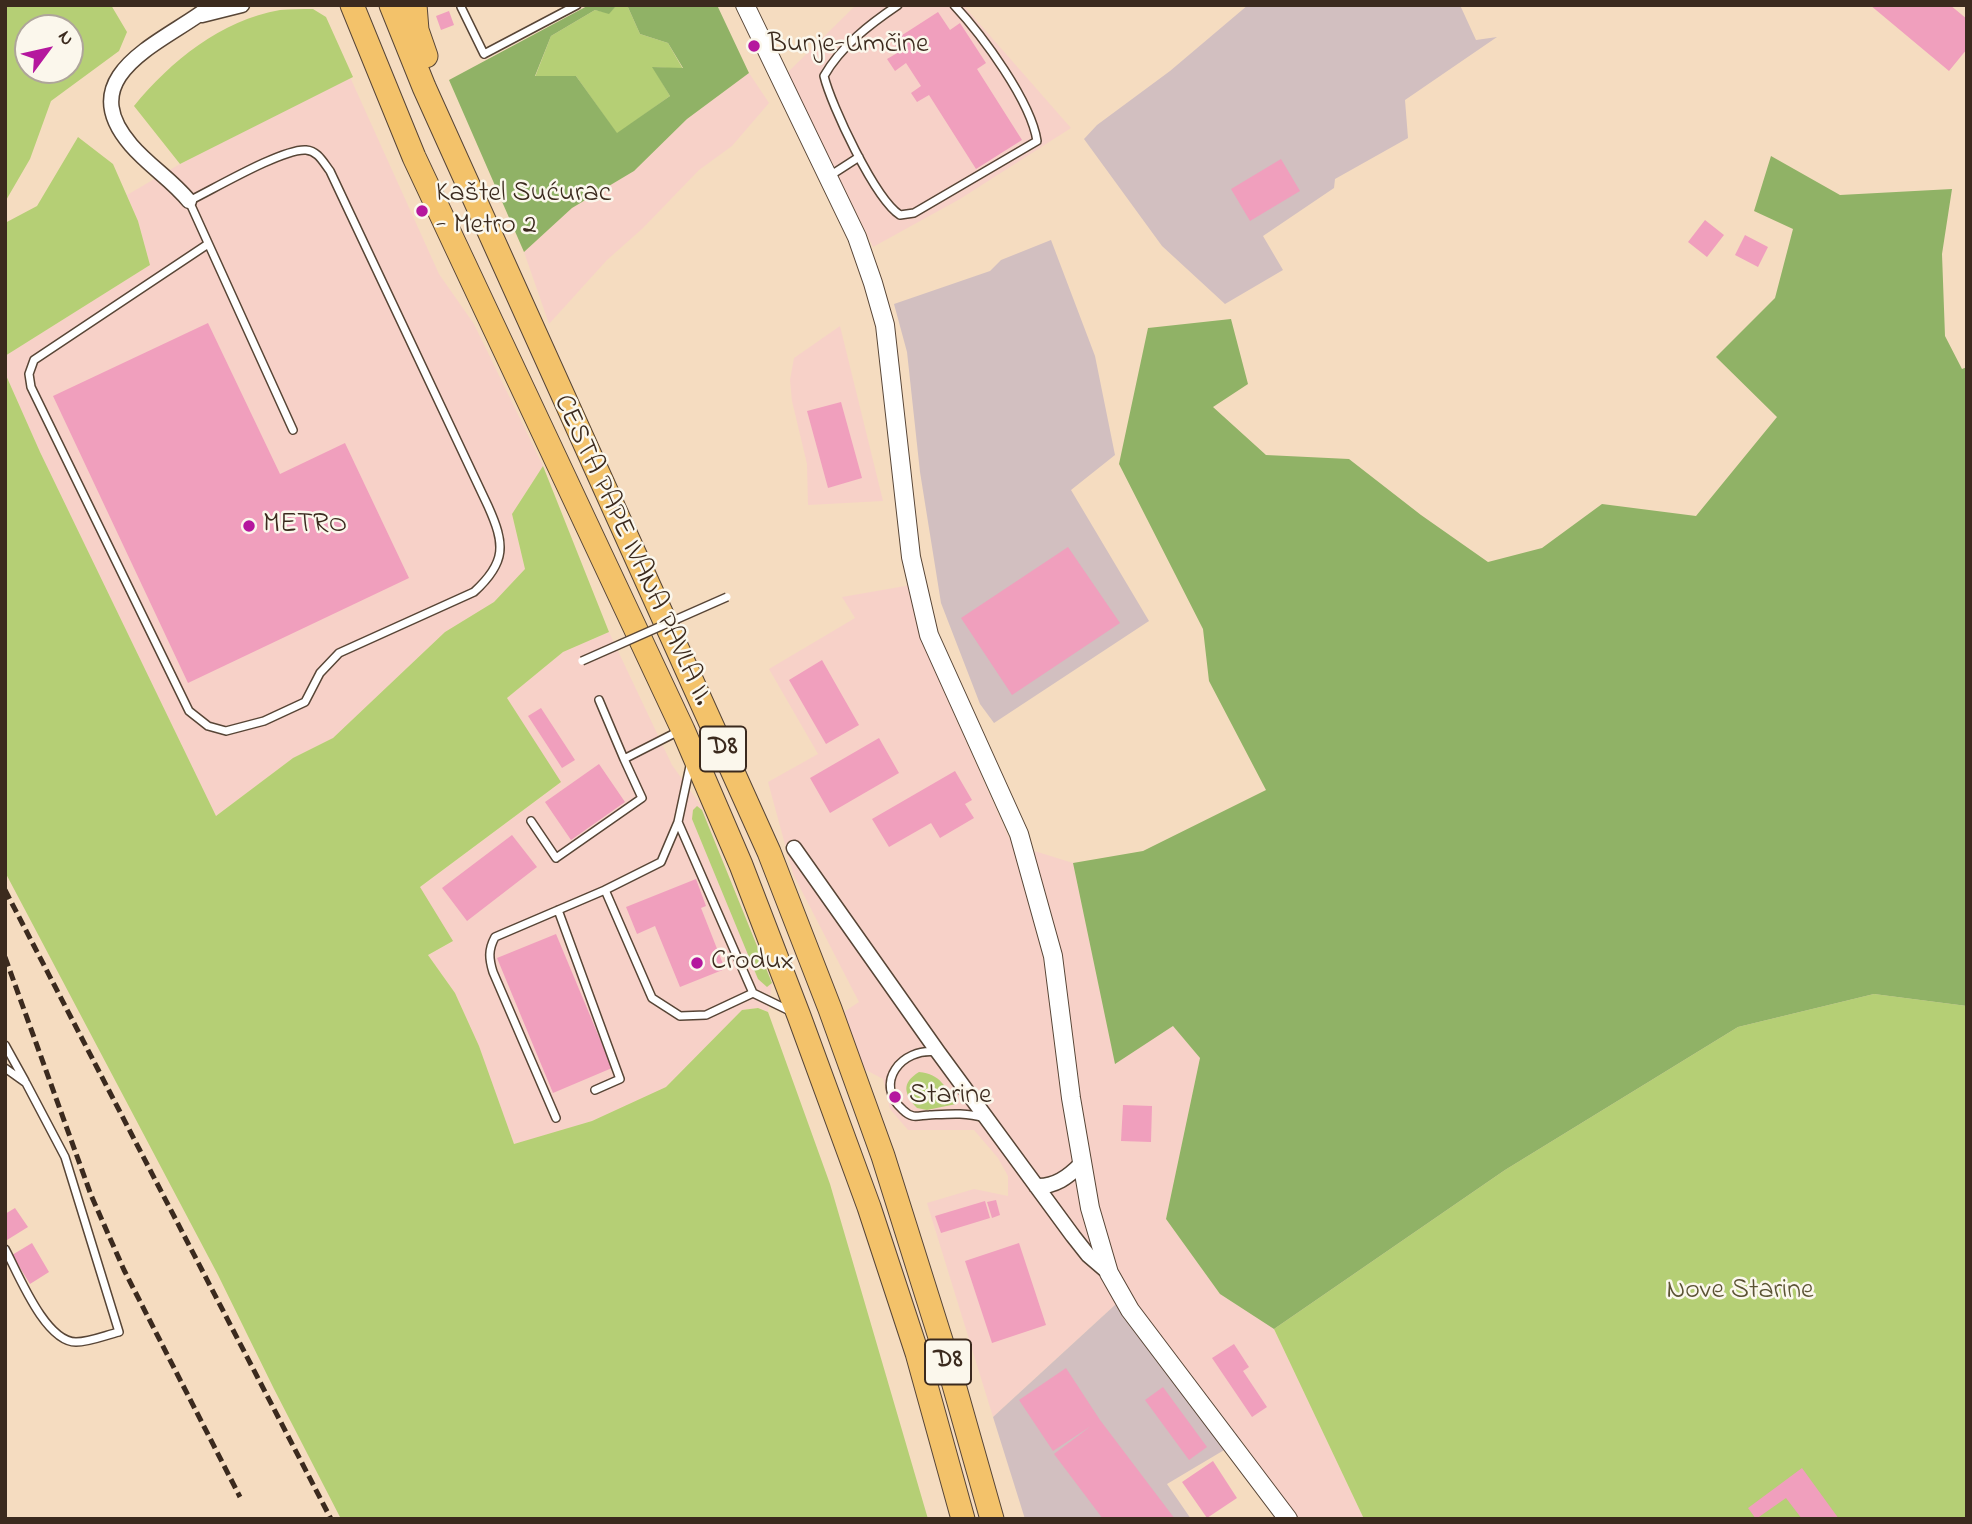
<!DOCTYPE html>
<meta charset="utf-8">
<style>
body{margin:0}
#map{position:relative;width:1972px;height:1524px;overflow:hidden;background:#f5dcc0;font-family:"Indie Flower",sans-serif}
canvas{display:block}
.frame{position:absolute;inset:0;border:7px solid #3b2a1e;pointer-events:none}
.north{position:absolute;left:14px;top:14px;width:70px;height:70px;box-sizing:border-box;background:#fbf7ec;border:2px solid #aea59a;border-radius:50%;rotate:57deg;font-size:19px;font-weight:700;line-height:28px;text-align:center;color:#3b2a1e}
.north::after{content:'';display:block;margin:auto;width:24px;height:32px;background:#b5179e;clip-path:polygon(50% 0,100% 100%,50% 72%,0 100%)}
</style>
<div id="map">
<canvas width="1972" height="1524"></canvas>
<div class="frame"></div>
<div class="north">N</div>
</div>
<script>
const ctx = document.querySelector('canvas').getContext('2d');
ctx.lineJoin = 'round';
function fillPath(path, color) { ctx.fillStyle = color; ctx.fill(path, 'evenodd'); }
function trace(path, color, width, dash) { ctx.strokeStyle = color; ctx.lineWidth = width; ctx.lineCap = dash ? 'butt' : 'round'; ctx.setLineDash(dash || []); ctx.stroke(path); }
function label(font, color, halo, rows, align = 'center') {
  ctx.font = font + ' "Indie Flower",sans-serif'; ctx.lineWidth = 5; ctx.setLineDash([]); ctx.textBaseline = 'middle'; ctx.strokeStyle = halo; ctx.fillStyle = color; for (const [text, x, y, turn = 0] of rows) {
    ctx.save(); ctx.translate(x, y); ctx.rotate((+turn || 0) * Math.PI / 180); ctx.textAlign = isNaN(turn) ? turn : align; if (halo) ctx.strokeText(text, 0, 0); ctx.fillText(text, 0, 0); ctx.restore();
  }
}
fillPath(new Path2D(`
 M856 5H963L1071 128 960 199 873 247 787 73Z
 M749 73 769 103 732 146 699 170 643 228 607 260 549 324 524 252 572 208 634 171 687 119Z
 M350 77 439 274 474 324 543 466 512 514 525 569 494 602 445 632 333 738 293 758 216 816 40 452 5 373V356L150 265 138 221 127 195 180 164Z
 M840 326 883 501 808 505 807 464 792 401 790 380 794 358Z
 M911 585 918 625 949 703 1012 844 1073 863 1115 1063 1173 1026 1200 1058 1166 1219 1220 1294 1274 1329 1364 1519H1298L1241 1440 1128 1293 993 1417 927 1203 974 1189 1008 1196V1176L998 1158 974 1130H908L890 1109 883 1079 864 1069 844 1012 859 1002 793 874 768 782 818 754 769 669 855 618 842 597Z
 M609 632 672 765 700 804 772 983 768 1012 758 1008 742 1010 666 1087 592 1121 514 1145 479 1046 455 993 428 955 452 942 419 888 560 783 507 698 563 652Z`), '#f7d1c8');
fillPath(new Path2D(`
 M1248 5H1460L1476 40 1497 37 1405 100 1408 138 1335 179 1334 188 1263 236 1283 270 1225 304 1162 246 1084 139 1097 125 1170 71Z
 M1051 240 1095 356 1115 455 1071 490 1149 621 994 723 980 704 941 603 920 472 907 352 894 304 990 271 1001 260Z
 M1128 1293 1241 1440 1167 1484 1191 1519H1025L993 1417Z`), '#d2bfc0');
fillPath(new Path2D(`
 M5 5H111L127 32 119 51 51 101 30 159 5 202ZM70 28V70H28V28Z
 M617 5H627L640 34 668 43 683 69 653 67 670 96 617 134 576 76 535 77 551 36 595 10 609 13Z
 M313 9 326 17 353 77 180 164 134 106C171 61 221 20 280 10 291 9 302 9 313 9Z
 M78 137 113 164 138 221 150 265 5 356V223L37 206Z
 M5 373 40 452 216 816 293 758 333 738 445 632 494 602 525 569 512 514 543 466 609 632 563 652 507 698 561 782 420 887 453 941 428 955 455 993 479 1046 514 1144 592 1121 666 1087 742 1010 758 1008 768 1012 830 1184 928 1519H341L274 1389 218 1275 5 872Z
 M697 806 702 810 772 983 767 987 758 979 692 819 693 810Z
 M1874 994 1967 1006V1519H1364L1274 1329 1505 1170 1738 1027Z
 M919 1072C941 1074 945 1087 956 1104L927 1110 917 1108C904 1094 901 1083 919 1072Z`), '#b5cf75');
fillPath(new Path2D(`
 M589 5H617L609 14 595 10 551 36 535 76H576L617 133 670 96 652 67 683 68 668 43 640 34 627 5H717L749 73 687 119 634 171 572 208 524 252 449 80Z
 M1771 156 1840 195 1952 189 1942 254 1945 336 1962 369 1967 367V1006L1874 994 1738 1027 1505 1170 1274 1329 1220 1294 1166 1219 1200 1058 1173 1026 1115 1064 1073 863 1143 851 1266 790 1209 681 1203 629 1119 464 1148 328 1231 319 1248 384 1213 407 1266 455 1349 459 1421 515 1488 562 1542 548 1602 504 1696 516 1777 417 1716 357 1775 298 1793 229 1754 211Z`), '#90b266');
fillPath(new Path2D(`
 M1870 5H1950L1967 19V49L1949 71Z
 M449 11 454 25 441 30 436 16Z
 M938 12 950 30 960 23 986 63 977 69 1022 140 976 169 929 95 917 102 911 93 921 86 906 63 895 71 887 59 899 52 893 41Z
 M1281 159 1300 191 1250 221 1231 189Z
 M1705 220 1724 235 1707 257 1688 242Z
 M1745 235 1768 247 1758 267 1735 255Z
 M208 323 280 474 345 443 409 578 188 683 53 396Z
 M841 402 862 478 828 488 807 411Z
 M1068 547 1120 623 1012 695 961 618Z
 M822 660 859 725 826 744 789 680Z
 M541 708 575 760 562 768 528 716Z
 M879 738 899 773 830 813 810 778Z
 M599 764 625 802 571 840 545 802Z
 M955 771 972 800 965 804 974 818 940 838 931 823 889 847 872 819Z
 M512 835 537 867 467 921 442 888Z
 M696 879 706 906 701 908 725 969 680 987 655 926 637 934 626 907Z
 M556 934 612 1068 553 1093 497 958Z
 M1123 1105 1152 1106 1151 1142 1121 1141Z
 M996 1200 1000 1215 992 1218 987 1202Z
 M985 1201 990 1218 941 1233 935 1216Z
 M15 1208 28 1227 7 1240 5 1214Z
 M32 1243 49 1272 30 1284 12 1255Z
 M1019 1243 1046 1325 992 1343 965 1261Z
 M1234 1344 1249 1367 1243 1371 1267 1407 1252 1417 1212 1358Z
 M1066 1368 1100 1420 1175 1519H1103L1054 1454 1091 1426 1053 1451 1019 1400Z
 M1163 1387 1207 1447 1189 1460 1145 1400Z
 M1213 1461 1237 1498 1207 1518 1182 1482Z
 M1802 1468 1839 1519H1802L1786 1498 1756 1519 1748 1508Z`), '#f09fbd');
const service = new Path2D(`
 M898 5C870 24 841 46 824 76 831 105 875 199 900 215L914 213 1037 141C1031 101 982 35 954 5
 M461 7 484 54 577 5
 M828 177 859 157
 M208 244 34 360 29 374 31 387 189 711 208 726 226 731 264 721 305 702 320 673 339 653 474 592C507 562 505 544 488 506L330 171C323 162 318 151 306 150 283 148 212 190 189 201L293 430
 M599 700 624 759 679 731
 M690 766 678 822 753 993 790 1011
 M531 821 556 858 642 798 624 759
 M678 822 661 862 605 890 652 998 680 1016 706 1015 753 993
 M558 910 620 1079 595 1090
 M5 1045 25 1081
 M937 1052C901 1047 873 1084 903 1110 906 1113 909 1115 913 1116 917 1117 924 1115 929 1115 948 1114 966 1112 984 1118
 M5 1068 26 1083 65 1157 119 1332C106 1335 90 1342 76 1342 45 1342 18 1273 5 1249
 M556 1118 493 972C489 959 488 950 495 937L605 890`);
const minor = new Path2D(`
 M202 15 242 5
 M189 201C172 180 149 166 131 145 69 73 168 41 212 5
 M794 848 938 1052 1073 1236 1088 1255 1109 1273
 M1036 1186C1055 1187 1068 1177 1081 1164`);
const tertiary = new Path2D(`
 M745 5 857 237 873 283 885 325 911 557 929 635 1019 834 1053 956 1071 1098 1090 1208 1109 1273 1130 1310 1288 1519`);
const trunk = new Path2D(`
 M352 5 414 157 683 730 741 865 799 1016 869 1207 917 1353 963 1519
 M391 5 424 87 769 852 830 1009 883 1156 945 1353 992 1519
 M415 5 417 30 426 56`);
trace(service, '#574536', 10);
trace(minor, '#574536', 17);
trace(tertiary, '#574536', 20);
trace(trunk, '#574536', 25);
trace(service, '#fff', 7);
trace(minor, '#fff', 14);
trace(tertiary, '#fff', 18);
trace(trunk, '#f3c26a', 23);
trace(new Path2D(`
 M5 890 331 1519
 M5 957 91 1195 124 1270 240 1497`), '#3b2a1e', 5, [10, 5]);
const serviceBridge = new Path2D(`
 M582 661 727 597`);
trace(serviceBridge, '#574536', 10, []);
trace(serviceBridge, '#fff', 7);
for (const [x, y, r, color] of [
 [754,46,7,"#b5179e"],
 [422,211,7,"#b5179e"],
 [249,526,7,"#b5179e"],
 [697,963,7,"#b5179e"],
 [895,1097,7,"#b5179e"]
]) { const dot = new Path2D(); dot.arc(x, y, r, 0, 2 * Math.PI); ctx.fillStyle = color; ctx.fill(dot); trace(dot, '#fbf7ec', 2.5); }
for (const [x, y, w] of [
 [723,749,46],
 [948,1362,46]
]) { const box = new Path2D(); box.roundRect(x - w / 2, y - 22.5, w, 45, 5); ctx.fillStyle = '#fbf7ec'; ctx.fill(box); trace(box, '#3b2a1e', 2); }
label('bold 26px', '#3b2a1e', null, [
 ["D8",723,749],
 ["D8",948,1362]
]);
label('28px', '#3b2a1e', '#fbf7ec', [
 ["Bunje-Umčine",768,46],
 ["Kaštel Sućurac",436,195],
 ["- Metro 2",436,227],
 ["METRO",263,526],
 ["Crodux",711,963],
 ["Starine",909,1097]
], 'left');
label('28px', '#3b2a1e', '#fbf7ec', [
 ["CESTA PAPE IVANA PAVLA II.",631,551,65]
]);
label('28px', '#5a5334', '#fbf7ec', [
 ["Nove Starine",1740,1292]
]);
</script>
